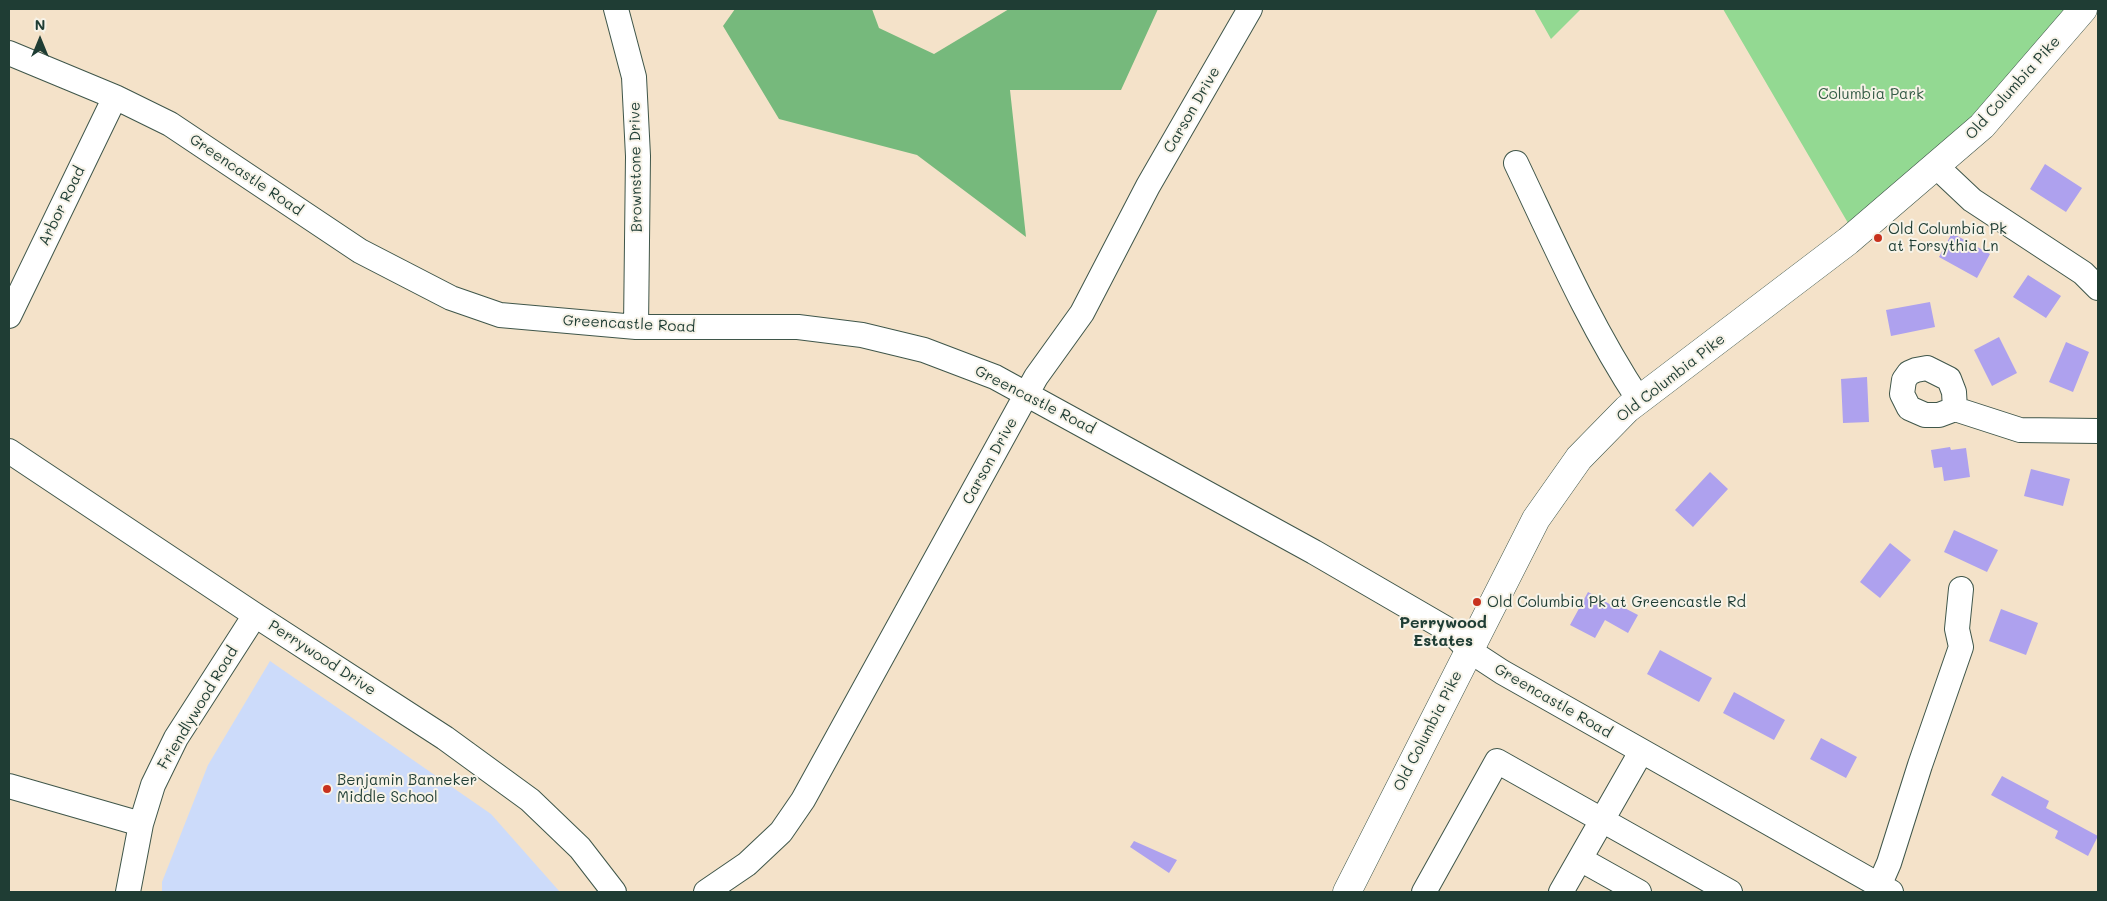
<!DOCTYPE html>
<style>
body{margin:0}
#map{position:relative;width:2107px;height:901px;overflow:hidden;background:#f4e2c9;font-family:Mali,sans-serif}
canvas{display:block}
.frame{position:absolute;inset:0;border:10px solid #1f3d34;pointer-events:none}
.north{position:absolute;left:15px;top:15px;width:50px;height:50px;-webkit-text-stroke:4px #f7f3e8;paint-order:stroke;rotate:0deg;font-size:14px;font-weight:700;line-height:20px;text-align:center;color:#1f3d34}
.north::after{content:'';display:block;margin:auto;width:18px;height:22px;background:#1f3d34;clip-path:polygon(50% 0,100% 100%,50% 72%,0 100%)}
</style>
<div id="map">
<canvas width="2107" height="901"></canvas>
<div class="frame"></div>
<div class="north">N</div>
</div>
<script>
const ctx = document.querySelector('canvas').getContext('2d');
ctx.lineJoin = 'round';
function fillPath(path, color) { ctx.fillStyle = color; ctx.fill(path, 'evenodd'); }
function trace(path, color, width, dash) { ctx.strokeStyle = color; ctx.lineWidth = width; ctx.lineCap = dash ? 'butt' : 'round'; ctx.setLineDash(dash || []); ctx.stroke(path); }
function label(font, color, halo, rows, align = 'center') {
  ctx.font = font + ' Mali,sans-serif'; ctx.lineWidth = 4; ctx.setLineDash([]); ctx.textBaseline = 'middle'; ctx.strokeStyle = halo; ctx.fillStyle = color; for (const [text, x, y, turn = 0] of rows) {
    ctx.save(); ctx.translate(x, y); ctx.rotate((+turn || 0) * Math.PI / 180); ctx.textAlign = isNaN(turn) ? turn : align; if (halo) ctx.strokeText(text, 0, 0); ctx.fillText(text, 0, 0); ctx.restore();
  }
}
fillPath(new Path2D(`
 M270 661 491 814 560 892H162V882L208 765Z`), '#ccdbfa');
fillPath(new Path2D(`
 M1534 9H1581L1551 39Z
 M1723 9H2065L1970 121 1848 223Z`), '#93d992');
fillPath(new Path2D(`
 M735 9H872L879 28 934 54 1009 9H1158L1121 90H1010L1026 237 917 155 779 119 723 26Z`), '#76b97c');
fillPath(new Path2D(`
 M2045 164 2082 188 2066 212 2030 189Z
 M1952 233 1990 254 1977 278 1939 257Z
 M2028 275 2061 296 2046 318 2013 297Z
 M1930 302 1935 327 1891 336 1886 310Z
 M1999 337 2017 373 1992 386 1974 350Z
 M2066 342 2089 352 2073 392 2049 382Z
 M1867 377 1869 422 1843 423 1841 379Z
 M1950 447 1951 450 1966 448 1970 477 1944 481 1942 467 1934 468 1931 450Z
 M2031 469 2070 479 2063 506 2024 496Z
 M1710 472 1728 489 1693 527 1675 510Z
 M1954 530 1998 550 1987 572 1944 552Z
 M1890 543 1911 560 1880 598 1860 582Z
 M1588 592 1613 606 1615 603 1638 615 1628 633 1605 620 1595 638 1570 625Z
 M2001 609 2038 623 2026 655 1989 641Z
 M1660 650 1712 678 1699 702 1647 674Z
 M1734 692 1785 720 1774 740 1723 713Z
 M1821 738 1857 757 1846 778 1810 759Z
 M2002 776 2049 801 2046 808 2098 836 2088 856 2055 838 2058 831 1991 795Z
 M1134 841 1177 860 1169 873 1130 847Z`), '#aea1ee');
const minor = new Path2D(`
 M616 9 634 77 638 156 636 327
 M9 53 115 97 170 124 360 251 451 298 500 315 636 327H798L862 335 924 350 995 377 1314 552 1450 631 1470 651 1502 672 1891 892
 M1516 163C1554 243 1590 326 1639 400
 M1937 167 1972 200 2083 273 2098 288
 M9 316 115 97
 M1955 409 1954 392 1949 379 1927 368 1916 370 1909 373 1904 380 1902 394 1909 408 1925 415H1939L1955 409 2020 430 2098 431
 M9 451 255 615 445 738 530 800 580 848 614 892
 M9 786 141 824
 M1580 859 1639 892
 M1879 886 1889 863 1920 765 1961 647 1957 629 1961 589
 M128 892 141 824 153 785 176 738 255 615
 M706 892 747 864 781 832 803 800 1036 377 1082 313 1148 186 1250 9
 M1424 892 1497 761 1730 892
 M1561 892 1641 752`);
const major = new Path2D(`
 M1347 892 1536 519 1579 458 1627 409 1848 241 1982 126 2083 9`);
trace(minor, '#3f564a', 26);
trace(major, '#3f564a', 29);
trace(minor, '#fff', 24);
trace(major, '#fff', 28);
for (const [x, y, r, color] of [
 [1878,238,5,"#c8321e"],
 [1477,602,5,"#c8321e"],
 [327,789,5,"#c8321e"]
]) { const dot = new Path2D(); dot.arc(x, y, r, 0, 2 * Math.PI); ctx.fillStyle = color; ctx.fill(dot); trace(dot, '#f7f3e8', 2); }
label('15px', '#1f3d34', '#f7f3e8', [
 ["Old Columbia Pike",2013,88,-48],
 ["Carson Drive",1192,110,-60],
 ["Brownstone Drive",636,167,-91],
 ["Greencastle Road",246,175,34],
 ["Arbor Road",62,206,-64],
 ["Greencastle Road",629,324,3],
 ["Old Columbia Pike",1671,378,-38],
 ["Greencastle Road",1035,400,27],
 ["Carson Drive",990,461,-61],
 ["Perrywood Drive",322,658,33],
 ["Greencastle Road",1553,701,30],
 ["Friendlywood Road",198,708,-59],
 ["Old Columbia Pike",1428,731,-63]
]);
label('15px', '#365c47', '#f7f3e8', [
 ["Columbia Park",1871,94]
]);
label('15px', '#1f3d34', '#f7f3e8', [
 ["Old Columbia Pk",1888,229],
 ["at Forsythia Ln",1888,246],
 ["Old Columbia Pk at Greencastle Rd",1487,602],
 ["Benjamin Banneker",337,780],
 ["Middle School",337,797]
], 'left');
label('bold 16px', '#1f3d34', '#f7f3e8', [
 ["Perrywood",1443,623],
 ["Estates",1443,641]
]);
</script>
